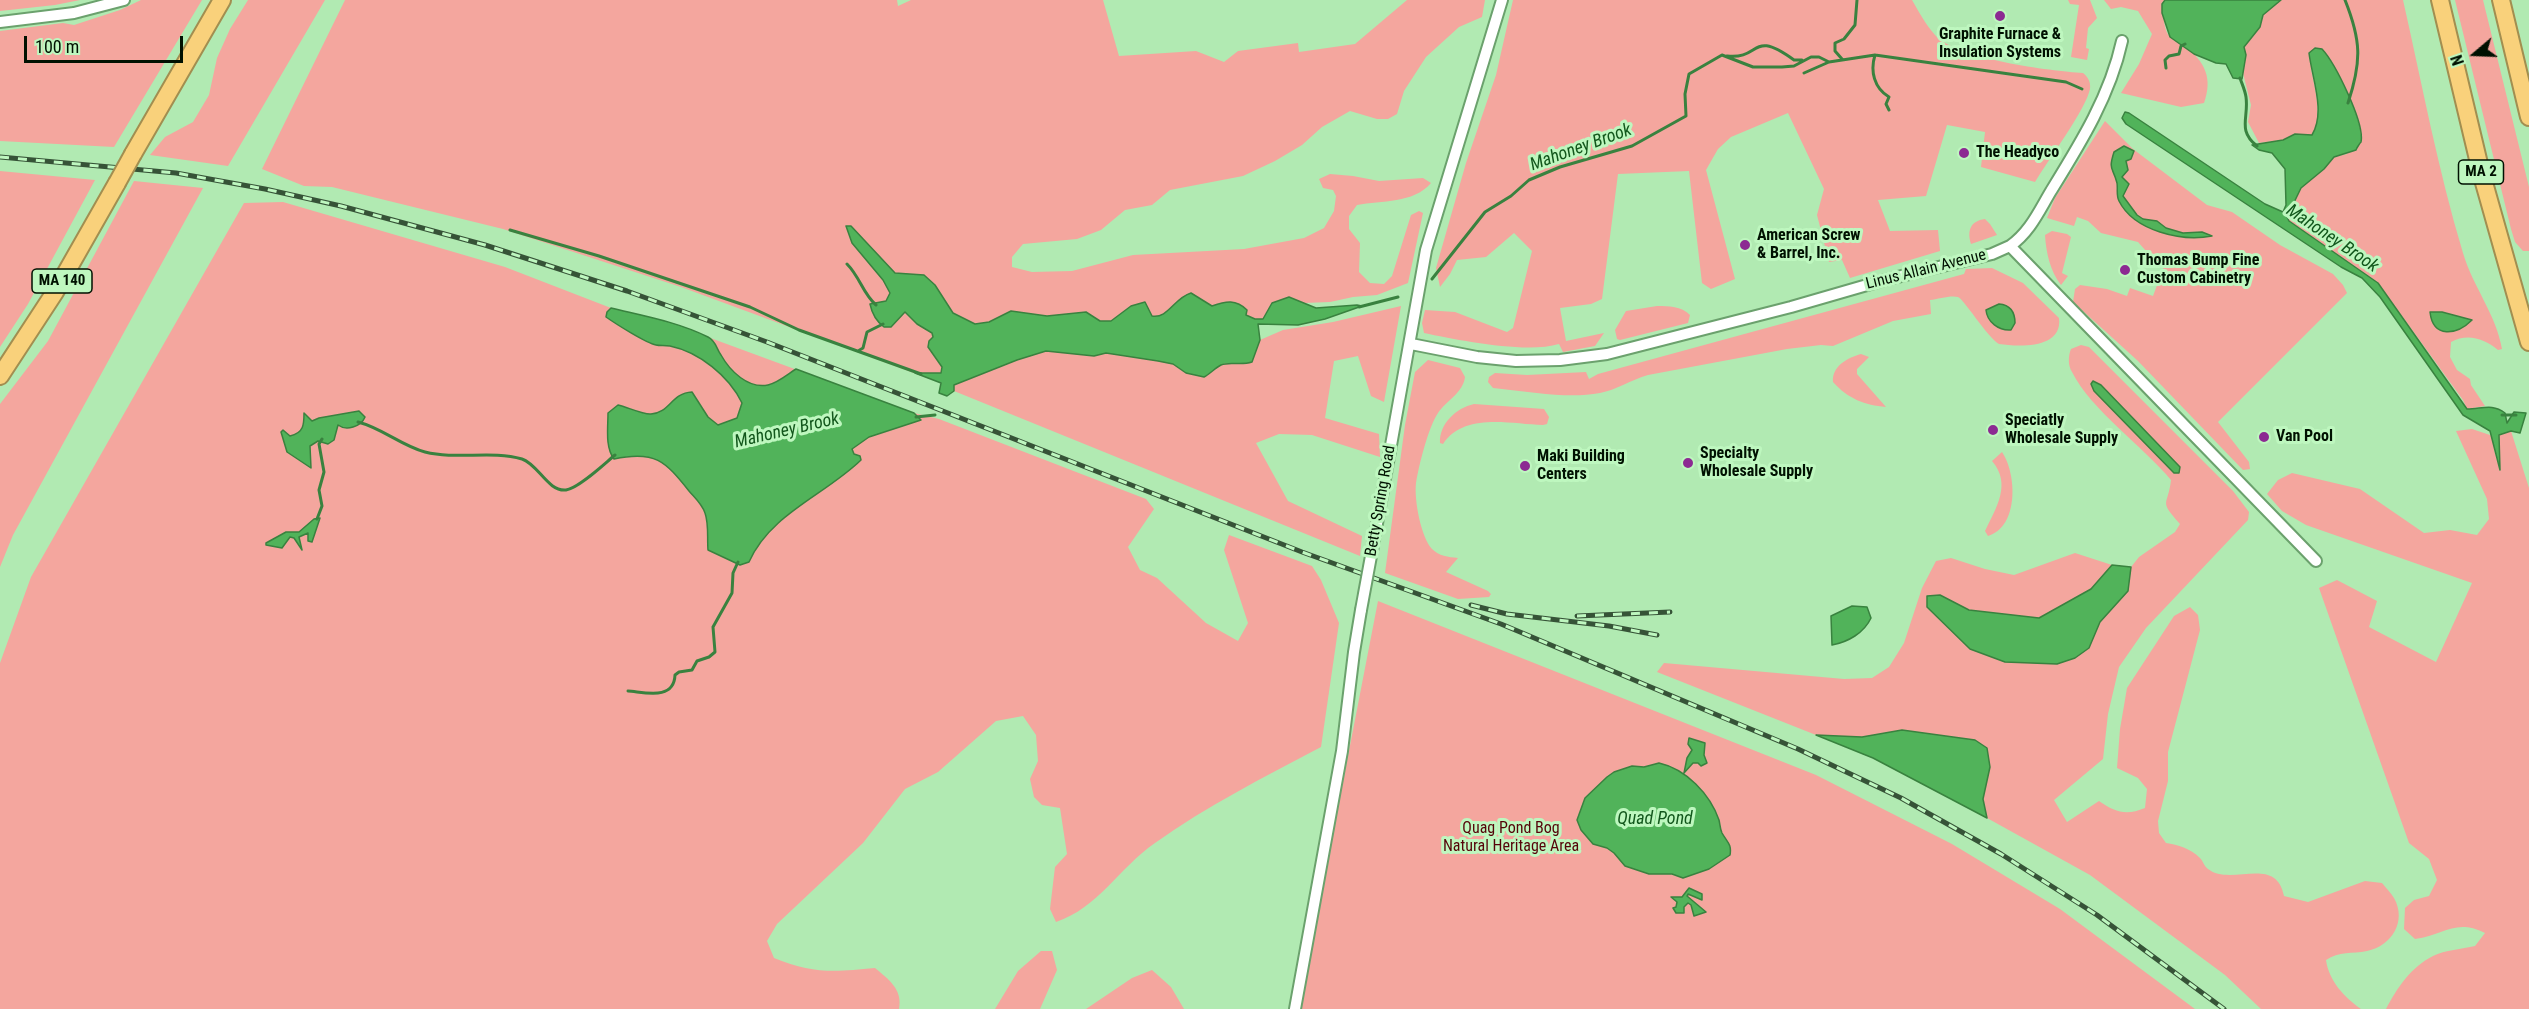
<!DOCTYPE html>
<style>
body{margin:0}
#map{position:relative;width:2529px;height:1009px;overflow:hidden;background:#b1eab2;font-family:"Roboto Condensed",sans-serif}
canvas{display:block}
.north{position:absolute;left:2445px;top:24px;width:60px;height:60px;-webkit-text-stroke:4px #bef7bf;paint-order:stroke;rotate:251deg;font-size:16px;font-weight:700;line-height:24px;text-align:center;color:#001101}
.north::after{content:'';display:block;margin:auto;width:21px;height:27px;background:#001101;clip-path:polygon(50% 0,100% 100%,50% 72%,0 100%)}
.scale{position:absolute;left:24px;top:36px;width:159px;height:27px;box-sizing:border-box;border:3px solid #001101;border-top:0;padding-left:8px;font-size:18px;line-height:21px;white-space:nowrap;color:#001101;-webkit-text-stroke:4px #bef7bf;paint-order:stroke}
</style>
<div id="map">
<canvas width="2529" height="1009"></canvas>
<div class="north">N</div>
<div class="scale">100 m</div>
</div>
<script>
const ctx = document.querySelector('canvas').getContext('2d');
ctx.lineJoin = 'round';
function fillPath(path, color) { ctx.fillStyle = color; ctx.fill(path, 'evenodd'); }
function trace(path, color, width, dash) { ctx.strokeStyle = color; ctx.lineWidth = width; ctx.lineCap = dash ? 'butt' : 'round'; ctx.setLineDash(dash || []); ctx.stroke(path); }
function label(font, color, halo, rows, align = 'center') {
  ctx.font = font + ' "Roboto Condensed",sans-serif'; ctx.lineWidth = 6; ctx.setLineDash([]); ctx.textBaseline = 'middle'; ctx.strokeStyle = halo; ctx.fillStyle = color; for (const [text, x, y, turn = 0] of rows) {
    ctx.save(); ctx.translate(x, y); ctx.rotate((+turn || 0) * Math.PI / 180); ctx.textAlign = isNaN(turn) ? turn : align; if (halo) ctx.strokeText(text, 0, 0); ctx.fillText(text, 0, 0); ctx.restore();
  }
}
fillPath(new Path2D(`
 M0 0H80L55 5 0 11Z
 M141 0H202L114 147 0 141V31L63 23 74 25 120 10Z
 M248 0H325L228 166 150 155 165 137 193 122 209 95 217 58 230 29Z
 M345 0H897L898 6 911 0H1103L1119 56 1196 51 1224 62 1238 51 1298 43 1299 52 1355 44 1407 0H1485L1482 17 1459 27 1426 57 1404 91 1397 114 1388 119H1377L1350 111 1322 127 1302 145 1275 161 1243 176 1170 190 1152 205 1125 210 1101 230 1077 239 1023 244 1012 257V267L1032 272 1072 271 1133 255 1244 249 1304 238 1324 228 1334 211 1336 196 1333 190 1323 188 1319 179 1330 174 1353 176 1379 181 1423 178 1431 183C1413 204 1382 200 1357 205L1349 216V229L1360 243 1359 272 1370 283 1384 284 1392 276 1411 215 1419 211 1423 213 1408 283 1377 295 1353 297 1330 302 1304 303 1289 297 1272 303 1263 319H1255L1260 340 1283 330 1333 322 1401 306 1384 402 1371 396 1358 356 1334 361 1325 418 1379 434 1380 457 1312 435 1279 434 1256 443 1288 501 1362 536 1360 556 954 391 947 396 939 393 941 383 681 287 503 229 332 187 304 186 262 169Z
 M1513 0H1912C1919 12 1926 25 1935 35 1956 59 2051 71 2083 73 2088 77 2091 82 2090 89 2086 109 2047 162 2035 182L1981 167 1985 132 1947 125 1926 196 1878 200 1890 231 1938 230 1940 251 1850 278 1842 260 1829 262 1817 215 1824 189 1788 113 1731 137 1718 149 1706 170 1735 279 1711 289 1702 283 1689 171 1618 174 1602 299 1591 304 1560 308 1566 341 1604 333 1595 346 1563 352 1559 344C1526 354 1458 340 1424 333L1422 323 1425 310 1455 312 1507 332 1513 328 1532 251 1514 233 1486 257 1457 260 1450 274 1440 287 1436 268 1466 163 1496 75Z
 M2068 0H2090L2097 18 2088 28 2086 48 2089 49 2087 60 2071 57 2079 5 2070 4Z
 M2104 0H2165L2162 4C2164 13 2163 28 2169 36 2173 40 2181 43 2185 46 2205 62 2213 78 2204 103L2181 107 2121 93 2139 64 2152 34 2138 11 2121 7 2111 9Z
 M2281 0H2403C2422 84 2438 170 2463 253 2473 287 2496 314 2502 349L2498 350C2484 338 2467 333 2451 342L2450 357 2457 370 2470 379 2471 385 2485 406 2467 409 2463 400 2378 283 2289 221 2287 217 2301 188 2324 169 2334 157 2347 154 2348 93 2329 57 2311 69C2315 89 2323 117 2312 136L2259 143 2248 122 2251 105 2243 73 2246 55 2244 47 2260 27 2263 15Z
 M2455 0H2483L2529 187V251H2523L2515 242 2511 229Z
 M2105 121 2133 149 2207 205 2232 212 2280 245 2333 274 2343 285 2347 293 2218 422 2249 462 2250 469 2243 470 2138 361 2073 302 2075 289 2080 285 2107 289 2127 296 2130 288 2153 296 2165 264 2154 260 2138 242 2101 233 2088 221 2077 217 2074 226 2047 218 2055 198Z
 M0 171 95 180 28 304 0 347Z
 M134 181 203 188 13 535 0 567V404L48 341Z
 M283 202 505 267 611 308 667 322 914 413 939 419 1146 499 1154 509 1128 547 1140 570 1157 578 1206 623 1238 641 1248 623 1224 550 1229 535 1312 566 1321 580 1339 623 1321 747C1264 777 1207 806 1155 843 1119 868 1098 908 1056 922L1050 909 1055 867 1067 854 1060 808 1042 805 1034 797 1030 779 1038 761 1036 735 1023 716 996 721 938 772 905 789 863 843 777 924 767 941 774 958C812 974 835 972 875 968 888 979 903 989 899 1009H0V663L31 577 244 203Z
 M1985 219 1990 224 1997 235 1971 244C1967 231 1970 221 1985 219Z
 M2052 231 2067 234 2071 237 2062 273 2068 276 2061 285C2050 271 2046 252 2045 235Z
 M1992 268 2023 283 2059 318C2063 349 2019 347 1999 344 1988 338 1963 298 1958 297 1951 295 1938 299 1930 300L1931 314 1893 321 1833 346 1821 345 1787 349 1648 375C1631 380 1616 390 1600 393 1569 399 1533 392 1502 389L1493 388 1488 382 1489 377 1495 373 1527 375 1586 372 1589 379 1598 374 1964 274 1966 269Z
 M1657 306C1669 306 1681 306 1690 315L1688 323 1620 340 1617 339 1615 330 1626 311Z
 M2081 345 2089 347 2233 491 2249 512 2248 520 2146 628 2119 667 2108 714 2103 759 2054 800 2067 822 2099 801C2115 812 2126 816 2145 808L2147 789 2138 778 2117 768 2120 729 2127 688 2174 616 2190 607 2198 615 2200 630 2168 752V781L2158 821 2159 833 2166 843C2178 845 2190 848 2200 858 2203 861 2204 866 2208 869 2231 887 2276 854 2284 896L2308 902 2365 881 2382 883C2386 888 2391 893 2394 898 2407 921 2392 946 2367 951 2352 954 2339 951 2326 960 2329 981 2344 997 2361 1009H2261L2225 975 2090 875 1987 818 1983 799 1990 767 1987 748 1975 740 1902 730 1862 737 1816 735 1657 672 1664 663 1844 679 1872 678 1889 667 1904 643 1922 588 1936 561 1951 558 1985 569 2014 575 2075 553 2112 565 2091 589 2040 618 1969 610 1940 595 1927 607 1970 649 2089 648 2100 622 2128 591 2131 567 2139 557 2175 532 2180 524C2158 499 2168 507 2171 480 2143 446 2091 410 2072 372 2068 366 2068 356 2071 349Z
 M1861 354 1869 357 1857 369V374L1886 407C1865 405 1848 399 1833 382 1832 366 1847 358 1861 354Z
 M1428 360 1460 368 1465 377C1463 393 1446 401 1438 413 1428 428 1419 465 1416 483 1414 500 1421 537 1432 549 1439 556 1448 557 1458 558L1446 572 1488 591 1491 594 1489 597 1458 599 1385 573 1405 425 1415 372Z
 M1474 404 1544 409 1549 417 1547 424 1543 425C1510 424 1464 412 1443 444L1440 443C1439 424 1456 408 1474 404Z
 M2472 429 2493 436 2494 450 2499 467V435L2511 431 2529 488V1009H2386C2397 988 2411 967 2433 956 2445 950 2462 949 2475 946L2485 933C2456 918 2444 935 2415 939L2404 929 2405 908 2414 900 2429 896 2437 880 2429 859 2409 843 2319 588 2337 580 2377 601 2369 627 2436 662 2472 583 2306 525 2282 511 2267 494 2278 480 2292 473 2360 489 2424 533 2450 530 2477 535 2489 519 2487 499 2456 431Z
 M2002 452C2017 474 2019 527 1988 536L1985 531C1996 508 2012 484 1992 461Z
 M1378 601 1816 775 1952 844 2060 909 2195 1009H1299Z
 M1041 951H1052L1057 970 1040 1009H995L1018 971Z
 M1152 970 1171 987 1184 1009H1086L1132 978Z`), '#f4a69e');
const water = new Path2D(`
 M2165 0H2281L2263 15 2260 27 2244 47 2246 55 2242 79 2233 78 2226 64 2216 63 2194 54 2170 37 2162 13V4Z
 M2315 48 2322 49C2335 63 2365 123 2361 142 2360 143 2356 149 2356 150L2334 157 2324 169 2301 188 2287 217 2289 221 2378 283 2467 409C2482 409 2492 403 2505 413L2507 423 2514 412 2526 413 2520 433 2511 431 2499 435 2500 470 2490 431 2463 415 2380 297 2362 278 2341 267 2126 124 2122 118 2125 112 2129 113 2265 204 2283 212 2286 205 2285 169 2272 153 2259 150 2252 145 2283 140 2295 134 2312 135C2326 112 2312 78 2309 53Z
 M2124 146 2134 151 2131 159 2126 161 2128 170 2122 177 2129 184 2123 196 2137 215 2143 219 2157 221 2166 228 2183 233 2202 232 2212 236C2182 242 2134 231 2119 201 2116 195 2118 189 2117 183 2113 167 2108 171 2114 152Z
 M846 226H851L895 273 924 275 935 285 953 313 975 324 989 322 1011 311 1047 316 1086 312 1100 321H1111L1131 306 1145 302 1152 316C1168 319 1174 298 1191 293L1212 306C1226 301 1236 299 1247 310L1246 315 1255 319H1263L1272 303 1289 297 1316 308 1357 305 1362 306 1325 319 1298 325 1258 324 1260 340 1252 362C1240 366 1230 361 1221 365 1215 368 1210 374 1204 377L1186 373 1173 364 1158 361 1106 353 1094 356 1046 351 1017 360 954 385V391L947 396 939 393 941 383 915 373H941L942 367 928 347 929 341 933 337 932 333 917 324 905 312 891 327H884C876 321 872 314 870 304L886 301 890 293 883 280 852 243Z
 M1999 304C2011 305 2015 312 2015 323L2011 330C1999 331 1987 322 1986 310Z
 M611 308C644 316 678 322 708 337 716 341 716 348 721 355 730 371 748 389 768 385 778 383 788 374 796 369L914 413 921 420 869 437 852 449 854 454 860 456 861 460C825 495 770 514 749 562L740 565 708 550C707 538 709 524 705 513 702 504 695 498 689 491 665 461 655 450 614 459 605 447 608 428 608 413L618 405C627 407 644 415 651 414 670 413 671 393 692 392L708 417 718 425 737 418 742 403C729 376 699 352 670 346 665 345 660 346 656 345 646 343 616 324 606 317L607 312Z
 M2430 312H2442L2472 320C2457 335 2433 339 2430 312Z
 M2093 381 2101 385 2180 467 2179 473H2174L2094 391 2091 384Z
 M359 411 365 417C361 427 346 431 338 425L334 440 328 444 318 441 310 446 311 468 287 452 281 432 283 430 290 436C304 433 304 424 304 413L312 421 319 418Z
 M320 518 312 542 308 541V533L299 537 302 550 294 538 290 537 282 548 266 545V543L286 532H299L314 519Z
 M2112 565 2131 567 2128 591 2100 622 2089 648 2075 658 2057 664 2005 662 1970 649 1927 607V596L1940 595 1969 610 2039 618 2091 589Z
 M1852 606 1867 607 1871 618C1864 633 1848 642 1832 645L1831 616Z
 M1902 730 1975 740 1987 748 1990 767 1983 799 1987 818 1873 758 1816 735 1862 737Z
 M1689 738 1705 743 1704 755 1707 763 1701 766 1698 763H1693L1684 773 1687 758 1692 750 1688 744Z
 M1659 763C1686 769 1710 794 1719 820 1720 824 1720 829 1722 833 1727 842 1732 844 1730 855L1709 869 1683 878 1672 874H1649L1625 866 1614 853 1607 848 1593 844 1581 830 1577 820 1585 798 1607 777 1614 772 1632 766 1644 767Z
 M1689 888 1702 894V900L1688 894 1687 896 1706 912 1694 916 1691 905 1688 903 1684 907V913H1676L1673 908 1676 907 1677 902 1671 897H1682Z`);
fillPath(water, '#51b35a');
trace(water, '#39823f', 1.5);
trace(new Path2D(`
 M2345 0C2361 40 2362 61 2348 103
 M1875 55C1870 71 1874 88 1889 97L1886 104 1889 110
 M1727 56C1762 60 1750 28 1794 60H1802
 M1842 59 1835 51V43L1844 39 1855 25 1857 0
 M2166 68 2165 60 2169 56 2179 54 2181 46 2185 44
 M1804 73 1829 62
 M2240 78C2242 84 2245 90 2246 97 2249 118 2237 130 2257 146
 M510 230 599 256 750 307 799 330 921 374
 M847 264C860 277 863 294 876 305
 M1432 279 1485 212 1511 196 1529 180 1560 167 1632 146 1686 116 1685 94 1689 74 1722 55 1753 67H1782L1794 66 1811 57H1819L1829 62 1875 55 2066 82 2082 89
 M1359 307 1398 297
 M858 351 863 348 867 332 883 324
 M2502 415H2516
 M916 417 935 415
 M358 422C382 428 402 446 425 452 457 460 491 450 522 459 538 464 548 492 566 490 579 488 604 464 615 455
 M317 519 322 506 319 490 324 472 319 444 322 439
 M628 691C644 692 674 701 675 675L679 672 692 670 697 661 709 657 715 652 713 627 732 593 733 573 738 562`), '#39823f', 3);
const minor = new Path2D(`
 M0 22 74 13 124 0
 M2010 246C2030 232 2039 211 2051 191 2080 144 2110 96 2122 41
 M1411 344 1477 357 1516 361 1560 360 1607 354 1791 307 1881 281 1992 254 2010 246 2316 561
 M1376 529 1426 250 1502 0
 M1295 1009 1342 751 1354 652 1361 610`);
const highway = new Path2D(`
 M2440 0 2481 172 2529 342
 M2501 0 2529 117
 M133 154 222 0
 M0 376 55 292 117 183`);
trace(minor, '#6ba16d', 14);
trace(highway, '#a28e50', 20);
trace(minor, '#fff', 10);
trace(highway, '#f9d17b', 16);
const rail = new Path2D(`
 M0 157 176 173 265 189 341 206 485 245 627 291 767 342 1302 552 1501 624 1798 749 1901 798 2001 854 2097 915 2224 1009
 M1471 605 1507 614 1609 626 1657 635
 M1577 616 1670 612`);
trace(rail, '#365337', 5);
trace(rail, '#bef7bf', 3, [9]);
const minorBridge = new Path2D(`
 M1361 610 1376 529`);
const highwayBridge = new Path2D(`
 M117 183 133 154`);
trace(minorBridge, '#6ba16d', 14, []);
trace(highwayBridge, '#a28e50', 20, []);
trace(minorBridge, '#fff', 10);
trace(highwayBridge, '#f9d17b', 16);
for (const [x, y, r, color] of [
 [2000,16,6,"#8c2a92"],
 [1964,153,6,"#8c2a92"],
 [1745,245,6,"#8c2a92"],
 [2125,270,6,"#8c2a92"],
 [1993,430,6,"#8c2a92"],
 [2264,437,6,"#8c2a92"],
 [1688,463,6,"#8c2a92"],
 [1525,466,6,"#8c2a92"]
]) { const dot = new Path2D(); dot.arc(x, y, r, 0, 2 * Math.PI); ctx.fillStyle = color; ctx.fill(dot); trace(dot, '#bef7bf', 2); }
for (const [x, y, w] of [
 [2481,172,45],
 [62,281,60]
]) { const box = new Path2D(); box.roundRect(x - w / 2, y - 12, w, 24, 4.5); ctx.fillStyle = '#bef7bf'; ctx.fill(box); trace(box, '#001101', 1.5); }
label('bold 15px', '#001101', null, [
 ["MA 2",2481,172],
 ["MA 140",62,281]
]);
label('bold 16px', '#001101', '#bef7bf', [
 ["Graphite Furnace &",2000,35,"center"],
 ["Insulation Systems",2000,53,"center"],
 ["The Headyco",1976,153],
 ["American Screw",1757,236],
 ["& Barrel, Inc.",1757,254],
 ["Thomas Bump Fine",2137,261],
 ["Custom Cabinetry",2137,279],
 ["Speciatly",2005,421],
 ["Wholesale Supply",2005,439],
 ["Van Pool",2276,437],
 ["Specialty",1700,454],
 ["Wholesale Supply",1700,472],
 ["Maki Building",1537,457],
 ["Centers",1537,475]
], 'left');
label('16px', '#001101', '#bef7bf', [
 ["Linus Allain Avenue",1926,270,-14],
 ["Betty Spring Road",1381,501,-80]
]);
label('16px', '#550309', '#bef7bf', [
 ["Quag Pond Bog",1511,829],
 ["Natural Heritage Area",1511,847]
]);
label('italic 18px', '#12571c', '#bef7bf', [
 ["Mahoney Brook",1581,148,-20],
 ["Mahoney Brook",2332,239,34],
 ["Mahoney Brook",787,431,-13],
 ["Quad Pond",1655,819]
]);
</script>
